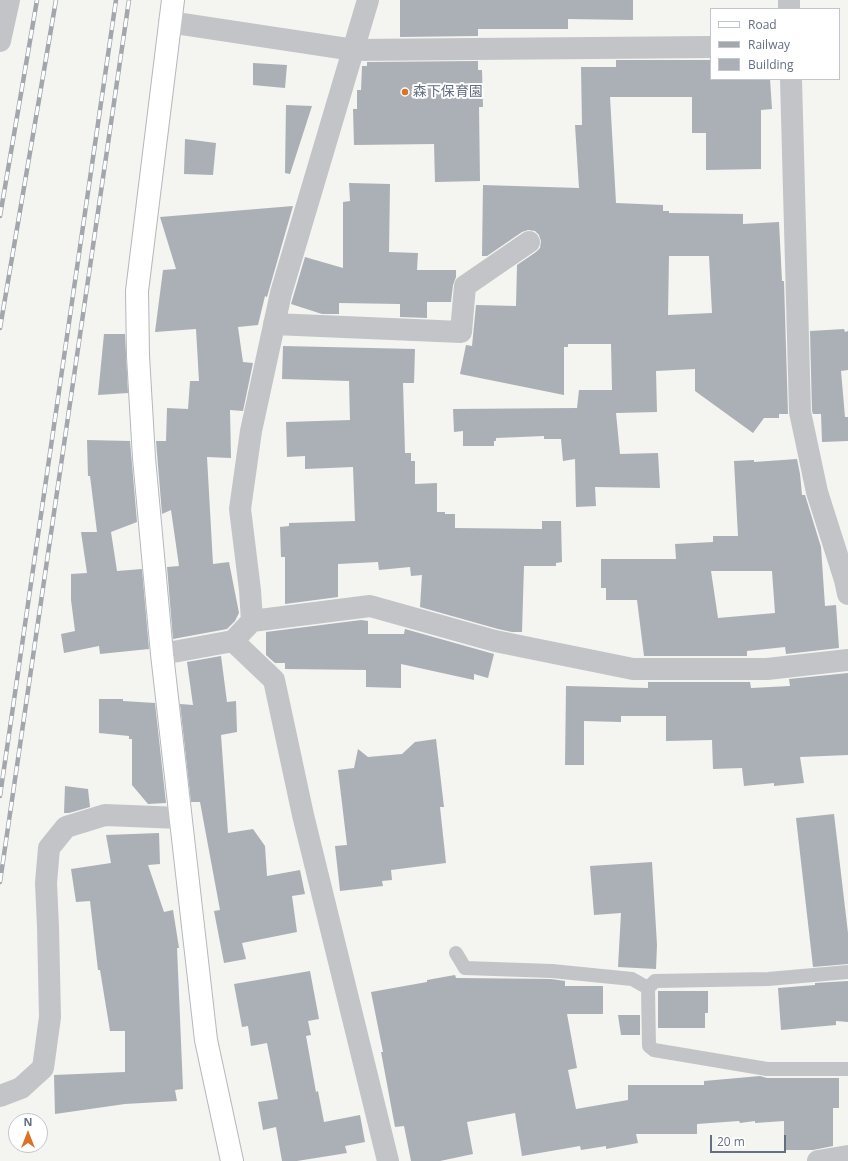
<!DOCTYPE html>
<meta charset="utf-8">
<style>
body{margin:0}
#map{position:relative;width:848px;height:1161px;overflow:hidden;background:#f4f4f0;font-family:"Open Sans",sans-serif}
canvas{display:block}
.legend{position:absolute;left:710px;top:8px;width:130px;height:72px;box-sizing:border-box;background:#fff;border:1px solid #c1c5cd;margin:0;padding:5px 7px;list-style:none;font-size:12px;color:#646f81}
.legend li{display:flex;align-items:center;gap:8px;height:20px}
.legend b{width:20px;border:1px solid #c1c5cd}
.north{position:absolute;left:8px;top:1113px;width:40px;height:40px;box-sizing:border-box;background:#fff;border:1px solid #c1c5cd;border-radius:50%;rotate:0deg;font-size:11px;font-weight:700;line-height:16px;text-align:center;color:#646f81}
.north::after{content:'';display:block;margin:auto;width:14px;height:18px;background:#dd7127;clip-path:polygon(50% 0,100% 100%,50% 72%,0 100%)}
.scale{position:absolute;left:710px;top:1135px;width:76px;height:18px;box-sizing:border-box;border:2px solid #646f81;border-top:0;padding-left:5px;font-size:12px;line-height:14px;white-space:nowrap;color:#646f81;-webkit-text-stroke:3px #fff;paint-order:stroke}
</style>
<div id="map">
<canvas width="848" height="1161"></canvas>
<ul class="legend">
<li><b style="height:5px;background:#fff"></b>Road</li>
<li><b style="height:5px;background:#a2a6ad"></b>Railway</li>
<li><b style="height:11px;background:#aab0b6"></b>Building</li>
</ul>
<div class="north">N</div>
<div class="scale">20 m</div>
</div>
<script>
const ctx = document.querySelector('canvas').getContext('2d');
ctx.lineJoin = 'round';
function fillPath(path, color) { ctx.fillStyle = color; ctx.fill(path, 'evenodd'); }
function trace(path, color, width, dash) { ctx.strokeStyle = color; ctx.lineWidth = width; ctx.lineCap = dash ? 'butt' : 'round'; ctx.setLineDash(dash || []); ctx.stroke(path); }
function label(font, color, halo, rows, align = 'center') {
  ctx.font = font + ' "Open Sans","Noto Sans JP",sans-serif'; ctx.lineWidth = 4; ctx.setLineDash([]); ctx.textBaseline = 'middle'; ctx.strokeStyle = halo; ctx.fillStyle = color; for (const [text, x, y, turn = 0] of rows) {
    ctx.save(); ctx.translate(x, y); ctx.rotate((+turn || 0) * Math.PI / 180); ctx.textAlign = isNaN(turn) ? turn : align; if (halo) ctx.strokeText(text, 0, 0); ctx.fillText(text, 0, 0); ctx.restore();
  }
}
fillPath(new Path2D(`
 M400 0H633V20L568 19V29H478V36L400 37Z
 M616 60H711V79H770L772 109 761 110V169L706 170V133H692V97H610L616 203 663 205V211H669V213L743 214V224L779 222 782 281H784L788 414H779V418H764L753 433 695 391V369L656 371 657 412 616 413 620 454 658 453 660 488 595 487 596 506 576 507 575 459 563 461 561 439H544V436L496 438V441H494V446H463V431L454 432 453 409 577 408 579 390H612L611 344H568V347H564V395L460 374 466 345 472 346 476 305 516 306 517 265 536 252 540 248 541 241 539 235 535 231 528 230 522 232 487 256H482L483 185 579 188 575 125H582L581 67H616ZM669 256H709L712 313 668 315Z
 M478 61V70H482L483 107H479L480 181 435 182 434 144 354 145 353 109H357V90H361L362 66H367V62Z
 M253 63 287 65 285 88 253 85Z
 M286 105 312 106 290 174 285 173Z
 M185 139 216 143 213 175 184 174Z
 M349 183 390 184 389 252 418 253 417 270H456V277L453 285 451 302H427V318L400 317V304L339 303V314H322L291 304 305 257 343 268V202L350 201Z
 M293 206 267 297 265 296 258 325 238 327 243 362 253 363 243 411 230 410 231 458 207 457 213 564 229 562 239 613 235 621 227 629 173 639 167 567 179 566 171 510 162 514 156 441H166L167 408 188 409 190 381H199L196 329 155 332 163 270 176 269 160 217Z
 M844 329 845 332 848 331V370L841 371 845 417H848V441L822 442 821 414H813L812 411 810 331Z
 M104 334H125L128 393 98 395Z
 M283 346 415 349 414 383H403L405 453H411V461H415V484L437 483V512H445V514H455V528L542 529V521H561L562 562 556 563V566H524L522 632H512L498 629 420 607 422 575 411 576 410 567 379 570 378 562 338 564V597L285 604V557H281L280 527 289 526V523L355 521 353 467 305 469V456L287 457 286 422 350 420 349 381 282 379Z
 M87 440 130 441 137 522 111 532 117 571 142 569 149 649 100 654 99 646 64 653 61 634 75 631 71 600V574L87 573 81 532H97L90 476H88Z
 M797 459 800 474 802 495H805L821 547 825 606 836 605 839 648 786 654 785 647 747 651V656H644L637 600H606V588H601V559H676L675 544 713 542V536H738L734 461 754 460V462ZM711 571H772L775 613 718 618Z
 M361 620 368 621V634H404L405 629 494 654 488 678 474 674V680L401 664V688L366 687V670L285 669V663H275L266 655V632Z
 M221 656 227 702 236 701 237 732 221 735 228 833 253 829 265 846 267 876 300 870 305 894 292 896 297 932 242 943 246 959 224 963 214 911 220 910 200 802H191L180 704 193 705 187 662Z
 M848 673V755L800 757 804 783 774 786V783L744 786 742 768 713 769 712 740 666 741V716H621V722L584 721V765H565L566 686 648 688V682H750L751 688 790 686 789 679Z
 M99 699H123V701L155 703 166 803 148 804 132 785V739H129V736L99 733Z
 M436 739 444 807H440L446 863 391 870 392 880 382 881 383 886 340 891 335 846 347 845 338 770 354 768 358 749 368 757 402 754 415 742Z
 M65 786 88 789 90 807 69 813H64Z
 M834 814 848 933V964L813 967 796 818Z
 M159 833 160 864 148 865 164 912 173 910 179 948H177L183 1089 175 1090 177 1101 125 1104 55 1114 54 1075 125 1072V1031H110L100 970H98L90 901 76 902 71 869 111 863 106 835Z
 M652 862 657 945 656 969 618 967 621 913 594 915 590 866Z
 M310 971 319 1019 308 1021 311 1035 306 1036 316 1092 318 1091 324 1122 360 1115 365 1142 345 1146 347 1153 297 1161H282L276 1127 263 1130 258 1102 278 1099 267 1043 251 1046 248 1026 242 1027 234 984Z
 M455 975 456 978 551 979 565 981V986H603V1014H567L577 1068 568 1070 576 1109 628 1100V1085H704V1081L760 1076 767 1078H839V1108H833V1146L813 1150H784V1121L755 1123V1121L740 1123 739 1121 697 1124V1134H636L638 1143 606 1149V1146L581 1150 580 1146 522 1156 515 1113 467 1122 473 1154 440 1161H411L404 1126 395 1127 381 1052H383L371 992 427 982V980Z
 M848 981V1022L836 1021V1025L781 1030 778 988 815 985V983Z
 M658 991H708V1013H705V1028H658Z
 M618 1015H640V1035H621Z`), '#aab0b6');
const secondary = new Path2D(`
 M173 0 137 291 138 356 144 458 162 654 206 1040 232 1161`);
trace(secondary, '#b4b7bc', 24);
trace(new Path2D(`
 M456 953 465 968 552 971 632 979 648 988 655 981 768 979 848 972
 M648 988 649 1046 654 1050 767 1069H848`), '#c2c4c8', 14);
trace(new Path2D(`
 M789 0V9
 M169 22 354 50 711 47
 M0 41 9 0
 M791 79 800 412 817 492 845 580 848 594
 M274 324 461 332 465 286 529 242
 M252 621 250 590 240 509 251 431 281 293 368 0
 M233 641 274 680 303 815 388 1161
 M162 654 233 641 252 621 370 606 495 641 633 669H767L848 660
 M0 1096 21 1088 43 1068 50 1017 48 927 46 883 49 848 66 827 105 815 180 818
 M818 1161 848 1156`), '#c2c4c8', 22);
trace(secondary, '#fff', 22);
const rail = new Path2D(`
 M0 216 37 0
 M0 328 56 0
 M0 796 116 0
 M0 882 129 0`);
trace(rail, '#a2a6ad', 4.5);
trace(rail, '#fff', 3, [9]);
for (const [x, y, r, color] of [
 [405,92,4,"#dd7127"]
]) { const dot = new Path2D(); dot.arc(x, y, r, 0, 2 * Math.PI); ctx.fillStyle = color; ctx.fill(dot); trace(dot, '#fff', 1.5); }
label('14px', '#646f81', '#fff', [
 ["森下保育園",413,92]
], 'left');
</script>
